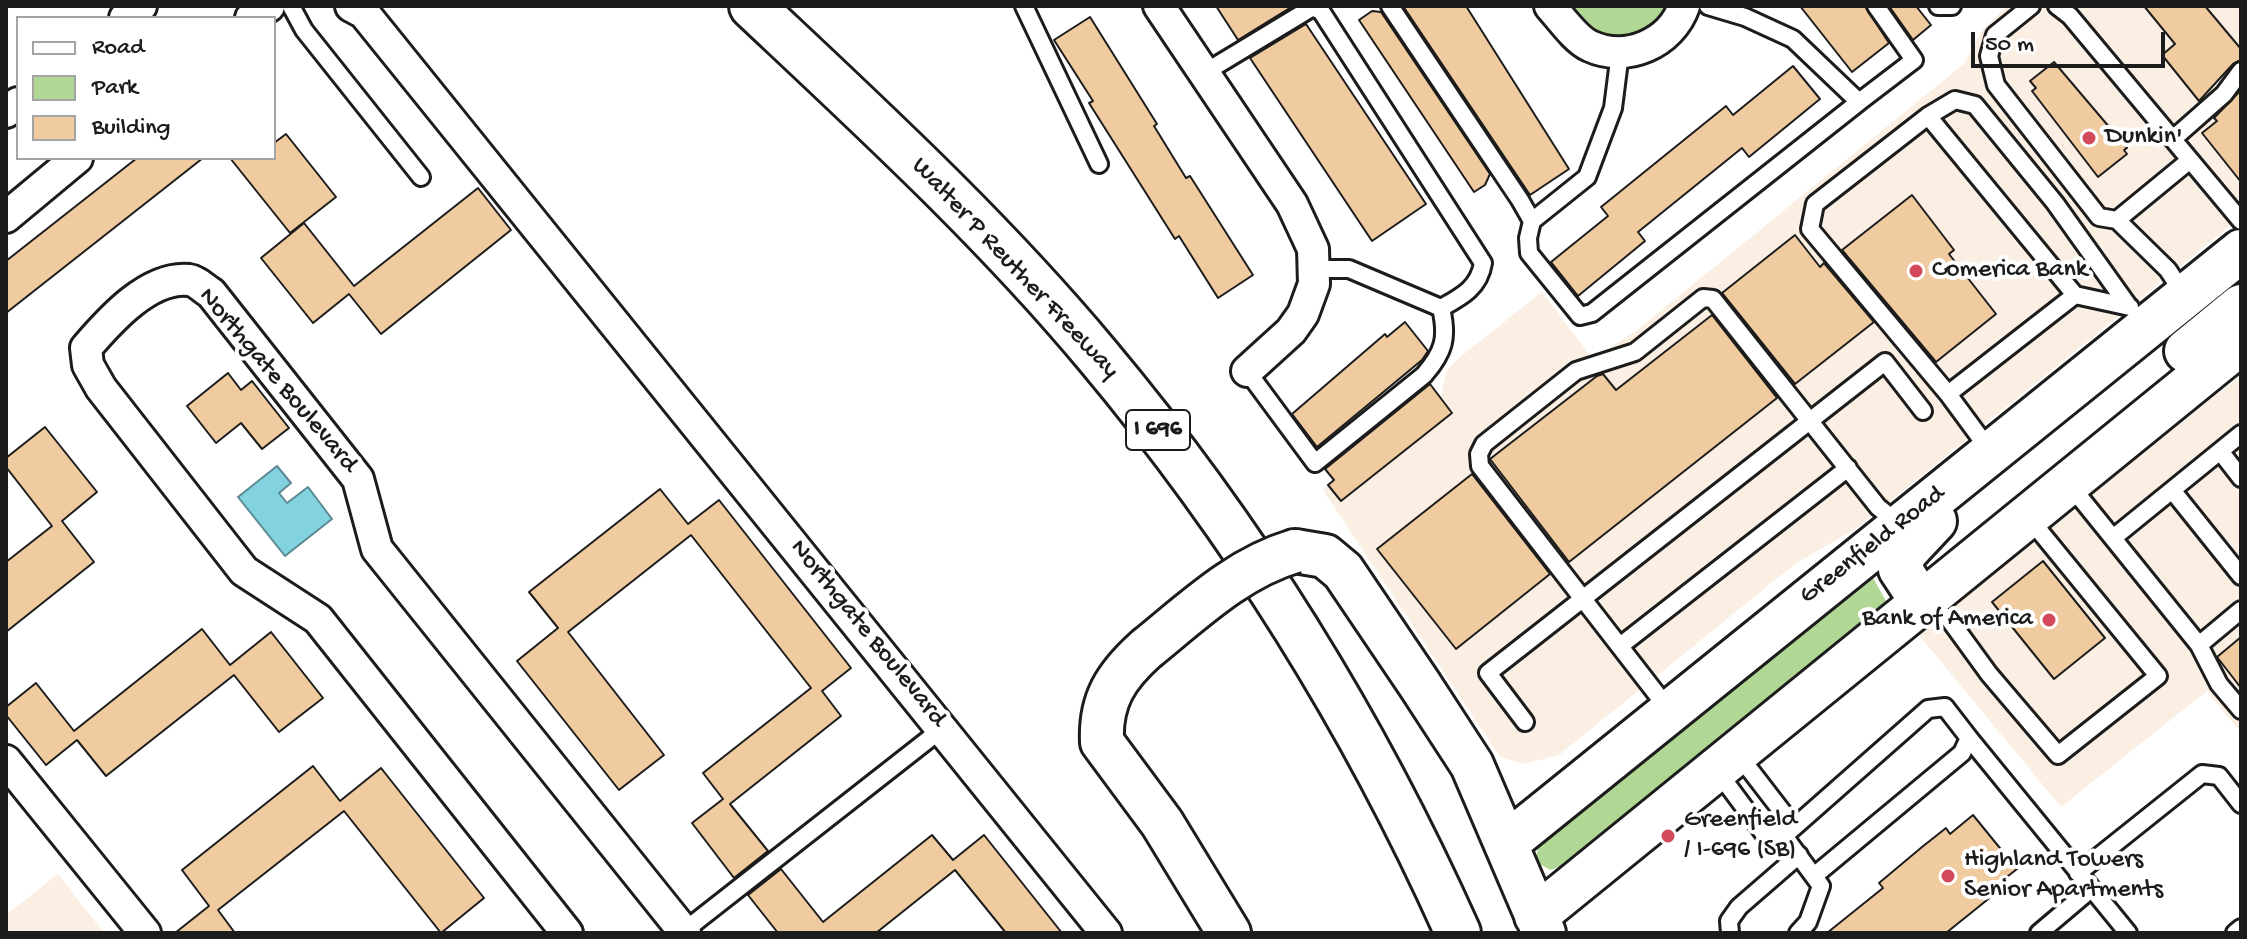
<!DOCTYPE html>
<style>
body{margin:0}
#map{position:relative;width:2247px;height:939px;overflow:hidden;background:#fff;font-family:"Gochi Hand",sans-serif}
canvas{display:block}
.frame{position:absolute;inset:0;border:8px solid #1c1c1c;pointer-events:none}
.legend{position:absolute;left:16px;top:16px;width:260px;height:144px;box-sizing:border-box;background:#fff;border:2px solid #a4a4a4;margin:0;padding:10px 14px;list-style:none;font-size:24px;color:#1c1c1c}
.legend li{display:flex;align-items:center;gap:16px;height:40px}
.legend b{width:40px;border:2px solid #a4a4a4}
.scale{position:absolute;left:1971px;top:32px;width:194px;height:36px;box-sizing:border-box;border:4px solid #1c1c1c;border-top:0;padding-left:10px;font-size:24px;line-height:28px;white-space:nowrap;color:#1c1c1c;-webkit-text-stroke:6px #fff;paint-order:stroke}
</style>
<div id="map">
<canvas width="2247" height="939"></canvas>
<div class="frame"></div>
<ul class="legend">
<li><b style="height:10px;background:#fff"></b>Road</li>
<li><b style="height:22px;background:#b0d793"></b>Park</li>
<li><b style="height:22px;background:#efcb9f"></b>Building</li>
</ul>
<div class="scale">50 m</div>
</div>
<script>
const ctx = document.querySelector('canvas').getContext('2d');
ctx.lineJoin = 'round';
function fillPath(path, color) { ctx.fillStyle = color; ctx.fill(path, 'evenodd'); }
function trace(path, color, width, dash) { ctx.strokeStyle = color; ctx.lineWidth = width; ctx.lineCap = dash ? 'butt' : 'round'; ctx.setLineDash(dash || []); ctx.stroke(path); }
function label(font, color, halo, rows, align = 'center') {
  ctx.font = font + ' "Gochi Hand",sans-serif'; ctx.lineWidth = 8; ctx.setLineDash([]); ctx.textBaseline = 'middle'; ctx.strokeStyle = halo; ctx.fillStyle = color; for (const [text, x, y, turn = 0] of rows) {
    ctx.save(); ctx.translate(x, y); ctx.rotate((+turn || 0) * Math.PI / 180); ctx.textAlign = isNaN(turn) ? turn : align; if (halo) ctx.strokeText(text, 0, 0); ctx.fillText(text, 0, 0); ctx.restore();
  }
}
fillPath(new Path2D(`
 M2007 6H2241V217L1857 528 1795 564 1559 755 1524 764 1500 757 1323 490 1441 396 1446 372 1459 358 1542 292 1593 359 1637 330 1965 63 1982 30Z
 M2241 375V733L2207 691 2061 807 1918 634Z
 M58 874 104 933H6V915Z`), '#faefe2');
fillPath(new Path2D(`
 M1566 6H1667C1654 35 1616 50 1588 29 1580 22 1573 13 1566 6Z
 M1871 574 1886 601 1565 865 1550 870 1540 864 1536 856 1539 846Z`), '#b0d793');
const water = new Path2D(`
 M277 466 291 483 279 493 287 503 308 487 332 519 285 556 238 497Z`);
fillPath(water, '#83d2df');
trace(water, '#5a8991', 2);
const building = new Path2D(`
 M1216 6H1293L1238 40Z
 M1403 6H1466L1569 169 1530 195Z
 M1800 6H1865L1889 43 1852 72Z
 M1889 6H1916L1931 25 1913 40Z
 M2144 6H2205L2241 49V60L2233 64 2199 101 2162 55 2175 44Z
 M1372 11 1381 12 1490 174 1485 185 1474 192 1359 20Z
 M1090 17 1157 124 1154 126 1186 178 1190 176 1253 275 1218 298 1179 236 1175 239 1089 103 1093 101 1054 40Z
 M1306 24 1426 204 1372 241 1250 58Z
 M2054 62 2127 148 2124 150 2127 154 2098 177 2032 91 2036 88 2030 81Z
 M1793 66 1820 99 1749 157 1742 148 1638 232 1645 241 1578 296 1551 262 1608 216 1601 207 1726 106 1733 115Z
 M2241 90V182L2202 133 2217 121 2214 118Z
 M286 134 336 197 290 233 230 158H274V143Z
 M137 158H203L6 313V261Z
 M478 188 511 230 381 334 349 294 313 323 261 258 304 223 354 286Z
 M1912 195 1954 250 1949 254 1996 314 1936 362 1842 250Z
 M1795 235 1820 267 1824 263 1874 322 1795 384 1722 293Z
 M1712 315 1777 398 1569 562 1490 459 1597 376 1603 374 1616 390Z
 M1405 322 1428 351 1422 360 1317 447 1292 414 1385 334 1387 337Z
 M228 373 241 390 252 381 289 428 262 449 241 423 216 443 187 406Z
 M1430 384 1452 413 1341 501 1328 485 1334 480 1325 469Z
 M45 427 97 492 62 521 94 562 6 632V562L52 526 6 467V458Z
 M1472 474 1550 574 1456 649 1377 549Z
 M660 489 688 524 719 500 851 668 822 691 841 716 730 804 768 851 734 878 692 823 723 799 703 773 811 688 691 535 568 632 664 755 619 790 517 661 558 628 529 592Z
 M2043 561 2105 638 2054 679 1992 602Z
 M202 629 230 665 271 632 323 698 279 732 234 675 106 776 77 740 46 765 6 715V707L36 683 74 731Z
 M2241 637V688L2217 657Z
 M313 766 340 801 381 768 484 898 441 933 344 811 218 910 235 933H175L209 906 182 870Z
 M1973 815 2017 869 1994 887 1997 892 1946 933H1827L1883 888 1879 883 1922 847 1946 828 1950 834Z
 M932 835 953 860 984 835 1062 933H1006L955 870 876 933H778L748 895 781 869 823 922Z`);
fillPath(building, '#efcb9f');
trace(building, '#1c1c1c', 2);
const lane = new Path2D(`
 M291 6 304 30 421 177
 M1024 6 1099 164
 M1390 6 1520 200 1532 221 1528 238 1529 253 1580 316 1592 313 1859 102
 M1708 6 1745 17 1793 39 1859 102 1914 60 1876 6
 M1938 6H1952
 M2031 6 1995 35 1989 56 1996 85 2099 217 2117 220 2168 270 2185 296
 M2057 6 2070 16 2241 221
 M1204 73 1313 7 1321 11 1483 263C1479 288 1461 297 1441 308L1349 269H1315
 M1928 116 2075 295
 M2173 139 2224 94 2241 71
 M2117 220 2190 160
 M1532 221 1587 177 1613 108 1620 53
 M1247 371 1315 463 1424 375C1444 352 1448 338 1441 308
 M1948 394 1810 229 1815 204 1928 116 1955 100 1975 105 2055 203 2127 304
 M1990 451 1948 394 2075 295 2130 307
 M2220 451 2241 478
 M2070 485 2199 645 2219 684 2241 710
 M2172 490 2241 576
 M2113 538 2241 434
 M1922 602 1949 619 1989 674 2058 755 2158 676 2029 518
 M2199 645 2241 610
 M1620 646 1848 468
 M1669 710 1480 466 1479 454 1484 444 1576 371 1635 352 1703 298 1713 299 1878 507 1900 525
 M1525 722 1488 673 1885 362 1923 411
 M1969 738 2128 933
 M1737 753 1784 814V836L1821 886 1808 922 1798 933
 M1718 772 1764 834 1784 836 1928 709 1945 707 1969 738 1962 753 1814 876
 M2078 873 2202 774 2219 776 2241 804
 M684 931 943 728
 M1730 933 1729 921 1739 907 1799 855
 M2039 933 2091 889
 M2235 933 2241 928`);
const street = new Path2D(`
 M351 6 364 13 1106 933
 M1159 6 1292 204 1313 249 1314 284 1303 314 1291 331 1247 371
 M1550 6C1561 18 1576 40 1590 46 1627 63 1671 43 1684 6
 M125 18 141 6
 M251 18 269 6
 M6 112 18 103
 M6 217 77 158
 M6 761 145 933
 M567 933 318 619 244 571 101 388 88 365 86 348C110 320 149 276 189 280 197 281 204 289 211 293L358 479 377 549 685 933`);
const secondary = new Path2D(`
 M2186 351 2241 306
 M1295 551 1325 556 1343 571 1420 685 1472 765 1544 933
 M1921 601 1900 569 1905 553 1935 521
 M1146 649C1116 676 1100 700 1102 742L1162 823 1229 933
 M1507 843 2241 251
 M1536 916 2241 343`);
const highway = new Path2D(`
 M752 6C871 118 992 229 1097 355 1243 529 1365 725 1458 933`);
trace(lane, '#1c1c1c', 22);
trace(street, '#1c1c1c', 36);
trace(secondary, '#1c1c1c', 48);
trace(highway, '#1c1c1c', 50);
trace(lane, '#fff', 16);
trace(street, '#fff', 30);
trace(secondary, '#fff', 42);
trace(highway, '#fff', 44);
const secondaryBridge = new Path2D(`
 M1146 649C1193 611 1237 568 1295 551`);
trace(secondaryBridge, '#1c1c1c', 48, []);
trace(secondaryBridge, '#fff', 42);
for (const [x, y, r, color] of [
 [2089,138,8,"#d1495b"],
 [1916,271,8,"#d1495b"],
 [2049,620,8,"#d1495b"],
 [1668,836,8,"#d1495b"],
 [1948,876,8,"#d1495b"]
]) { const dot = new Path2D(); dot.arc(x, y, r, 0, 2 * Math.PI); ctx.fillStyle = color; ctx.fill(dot); trace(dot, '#fff', 3); }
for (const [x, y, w] of [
 [1158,430,64]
]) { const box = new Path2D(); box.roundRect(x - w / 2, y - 20, w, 40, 6); ctx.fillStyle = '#fff'; ctx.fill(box); trace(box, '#1c1c1c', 2); }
label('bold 24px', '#1c1c1c', null, [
 ["I 696",1158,430]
]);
label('26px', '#1c1c1c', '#fff', [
 ["Dunkin'",2105,138],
 ["Comerica Bank",1932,271],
 ["Bank of America",2033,620,"right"],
 ["Greenfield",1684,821],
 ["/ I-696 (SB)",1684,851],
 ["Highland Towers",1964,861],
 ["Senior Apartments",1964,891]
], 'left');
label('26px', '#1c1c1c', '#fff', [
 ["Walter P Reuther Freeway",1014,269,47],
 ["Northgate Boulevard",277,381,50],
 ["Greenfield Road",1873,546,-38],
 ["Northgate Boulevard",867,634,51]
]);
</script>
